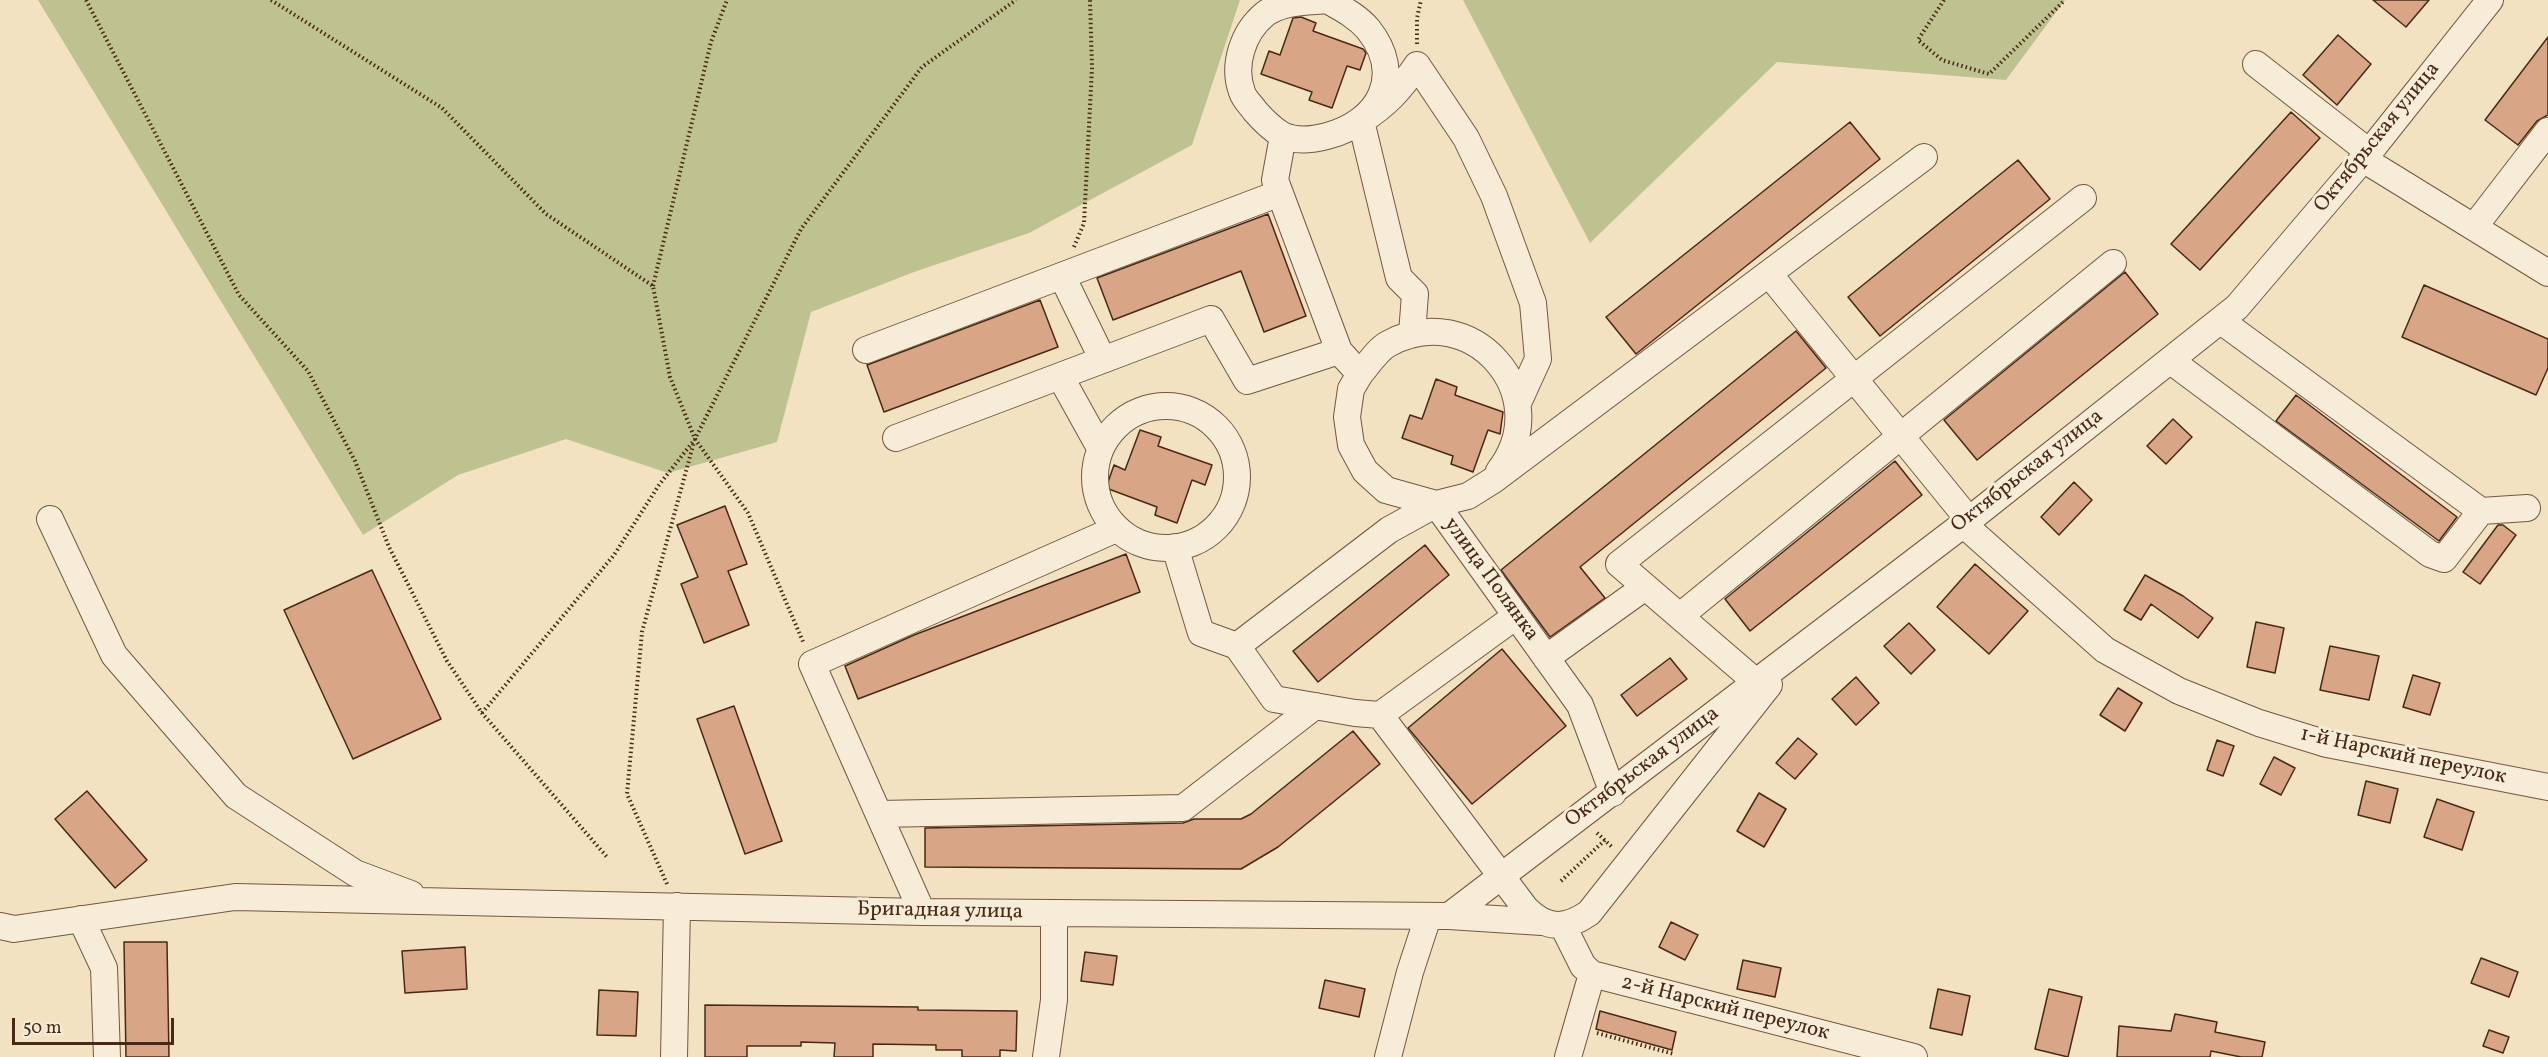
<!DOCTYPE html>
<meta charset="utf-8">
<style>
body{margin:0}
#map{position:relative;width:2548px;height:1057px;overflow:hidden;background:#f2e2c2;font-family:Vollkorn,serif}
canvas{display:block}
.scale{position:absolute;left:12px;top:1018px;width:162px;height:27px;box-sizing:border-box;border:3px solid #492915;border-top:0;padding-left:8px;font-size:18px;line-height:21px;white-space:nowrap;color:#492915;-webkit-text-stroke:4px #f7ecd7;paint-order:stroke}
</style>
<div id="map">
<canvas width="2548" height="1057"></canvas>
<div class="scale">50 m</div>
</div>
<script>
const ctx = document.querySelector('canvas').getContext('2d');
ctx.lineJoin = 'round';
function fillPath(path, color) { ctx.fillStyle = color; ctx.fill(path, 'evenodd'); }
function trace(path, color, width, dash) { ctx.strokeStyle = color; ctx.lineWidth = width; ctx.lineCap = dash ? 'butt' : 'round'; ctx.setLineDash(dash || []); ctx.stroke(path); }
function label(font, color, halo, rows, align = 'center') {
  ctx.font = font + ' Vollkorn,serif'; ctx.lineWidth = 6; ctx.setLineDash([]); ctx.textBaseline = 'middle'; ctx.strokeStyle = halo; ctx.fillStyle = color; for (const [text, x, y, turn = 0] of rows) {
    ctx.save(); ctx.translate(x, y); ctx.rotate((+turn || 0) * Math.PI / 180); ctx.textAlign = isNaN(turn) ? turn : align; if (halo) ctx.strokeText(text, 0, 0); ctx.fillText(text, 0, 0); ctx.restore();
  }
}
fillPath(new Path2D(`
 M38 0H1240L1192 145 1029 233 914 272 811 312 777 442 668 473 566 439 458 475 363 535Z
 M1463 0H2065L2006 80 1777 62 1590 243Z`), '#bec290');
const building = new Path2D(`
 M2373 0H2429L2406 27Z
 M1301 17 1316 23 1313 31 1363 49 1366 53 1360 70 1347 66 1332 108 1309 100 1312 92 1261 74 1269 51 1280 55 1293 18Z
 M2338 35 2371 64 2337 105 2303 75Z
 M2548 37V115L2537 121 2518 145 2485 120Z
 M2291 112 2320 138 2200 270 2171 244Z
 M1850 122 1880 159 1636 354 1606 317Z
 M2018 160 2050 199 1880 336 1848 297Z
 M1268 214 1306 316 1264 332 1241 271 1113 320 1097 278Z
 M2125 272 2158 314 1977 460 1944 420Z
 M2424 285 2548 339V368L2536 395 2402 337Z
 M1040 300 1058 347 884 412 867 365Z
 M1796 331 1826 368 1580 567 1605 598 1550 637 1501 570Z
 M1436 379 1457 387 1455 395 1503 412 1500 434 1488 430 1473 472 1451 464 1453 456 1402 438 1410 415 1422 419Z
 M2296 395 2457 517 2439 541 2276 421Z
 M2173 419 2192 437 2166 464 2147 446Z
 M1140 430 1161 437 1158 446 1212 465 1205 485 1192 480 1177 523 1155 515 1157 507 1106 488 1114 465 1125 470Z
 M1895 461 1922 495 1750 631 1725 599Z
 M2074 482 2092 500 2059 535 2041 517Z
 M725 506 747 564 728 571 749 625 704 643 681 584 698 577 677 525Z
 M2498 525H2503L2516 535 2480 584 2463 572Z
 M1425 545 1449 575 1318 682 1293 651Z
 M1126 554 1140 592 858 699 845 666 914 635Z
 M1975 564 2028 611 1989 654 1937 607Z
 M372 570 441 719 353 759 284 610Z
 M2145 575 2183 596 2213 618 2198 638 2151 604 2141 620 2124 610Z
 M2256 622 2284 628 2275 673 2247 667Z
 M1909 623 1935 650 1911 674 1884 646Z
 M2330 646 2379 656 2369 700 2320 690Z
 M1502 649 1566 726 1472 804 1408 728Z
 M1670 658 1687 679 1637 716 1621 695Z
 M2413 675 2440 683 2430 715 2403 707Z
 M1856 677 1879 703 1856 725 1832 699Z
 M2118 688 2142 703 2125 731 2100 715Z
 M734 706 782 841 745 854 697 719Z
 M1353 731 1380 764 1278 847 1241 869 925 867V828L1183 823 1194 819H1241L1251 814Z
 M1798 738 1817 754 1795 779 1776 763Z
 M2217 740 2234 746 2223 776 2207 770Z
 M2274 757 2295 768 2281 795 2260 784Z
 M2366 781 2398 789 2390 823 2358 815Z
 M87 791 147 860 115 888 55 819Z
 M1759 793 1786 809 1764 847 1737 831Z
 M2437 799 2474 812 2462 850 2424 837Z
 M1671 922 1698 935 1685 960 1659 947Z
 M124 942H167L169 1057H126Z
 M465 947 467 989 405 993 402 951Z
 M1085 952 1117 956 1113 985 1081 981Z
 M2481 958 2518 972 2509 997 2471 983Z
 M1743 960 1781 968 1775 997 1737 989Z
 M1325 980 1365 989 1359 1017 1319 1008Z
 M1938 989 1970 996 1962 1035 1930 1028Z
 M2049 989 2082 997 2068 1057 2035 1049Z
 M599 990 638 992 636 1036 597 1035Z
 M705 1005 918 1007V1010L1017 1011 1016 1051 1000 1050V1057H962V1050H936V1045L873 1044V1057H834L835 1043 801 1042V1046H747V1057H705Z
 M1600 1011 1676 1032 1672 1050 1596 1029Z
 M2175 1014 2217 1022 2215 1032 2265 1042 2262 1057H2241L2211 1051 2210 1057H2117L2119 1026 2171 1031Z
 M2489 1030 2509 1037 2503 1053 2483 1046Z`);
fillPath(building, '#d8a586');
trace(building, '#492915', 1.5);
const minor = new Path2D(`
 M1327 0C1341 8 1357 16 1368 29 1405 75 1380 122 1327 136 1312 140 1296 142 1282 135 1272 129 1262 119 1255 111 1251 105 1244 99 1242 92 1232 65 1243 32 1265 14 1282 1 1308 2 1327 0Z
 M2256 64 2369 152
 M1283 136 1275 180 1339 351 1360 374 1351 389 1347 417 1351 445 1365 471 1386 490 1436 504 1580 705 1613 793
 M2363 159 2548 273
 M2474 227 2548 131
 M1769 274 1969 520
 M1062 276 1103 360
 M2221 321 2481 511 2527 508
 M1412 334 1415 294 1399 278 1361 121C1387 104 1400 90 1417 65L1466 138 1494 196 1533 303 1538 359 1518 403
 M866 350 1280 193
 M2171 361 2430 554 2444 559 2481 511
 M1360 374C1368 365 1377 350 1388 344 1471 297 1558 395 1499 471
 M1060 376 1100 448
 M1095 477a71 71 0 1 1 142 0a71 71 0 1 1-142 0Z
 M896 438 1211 319 1247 381 1339 351
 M50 519 114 655 236 796 355 873 411 894
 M1963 524 2105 650 2179 691 2259 723 2327 744 2548 787
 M1175 547 1201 633 1237 646 1389 530 1436 504 1468 496 1492 481 1924 157
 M1680 616 2113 263
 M1237 646 1274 699 1355 713 1380 715 1516 616
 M1546 658 1645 587
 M1756 682 1619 564 2083 198
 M1380 715 1526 909C1547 930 1566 929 1589 913L1769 685
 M879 814 1183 808 1315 706
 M922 912 812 664 1116 529
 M1449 916 1969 520 2237 307 2375 145 2490 0
 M81 919 104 968 107 1057
 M0 926 14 929 235 897 922 912 1449 916 1542 922
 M1563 926 1583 966 1592 974 1914 1057
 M674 1057 677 906
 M1046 1057 1054 1000V914
 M1388 1057 1410 972 1428 917
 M1568 1057 1592 974`);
trace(minor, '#735740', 28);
trace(new Path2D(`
 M86 0 239 295 308 371 355 461 389 547 447 661 482 713 607 857
 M271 0 442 108 546 214 653 286 670 377 695 439 748 513 804 644
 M1944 0 1918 40 1942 60 1989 74 2065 0
 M1417 44V18L1421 0
 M1074 247 1084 223 1092 68 1090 0
 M653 286 711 42 727 0
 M482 713 614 555 659 485 695 439 801 229 922 67 1016 0
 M1597 833 1613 848
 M1561 881 1605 840
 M667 884 627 794 642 632 694 442
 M1597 1033 1674 1054`), '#492915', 4, [1.5, 3]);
trace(minor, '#f7ecd7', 26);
label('21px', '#492915', '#f7ecd7', [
 ["Октябрьская улица",2378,138,-51],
 ["Октябрьская улица",2028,472,-38],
 ["улица Полянка",1490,580,54],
 ["1-й Нарский переулок",2403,757,12],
 ["Октябрьская улица",1643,768,-37],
 ["Бригадная улица",940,912,1],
 ["2-й Нарский переулок",1725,1009,14]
]);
</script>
